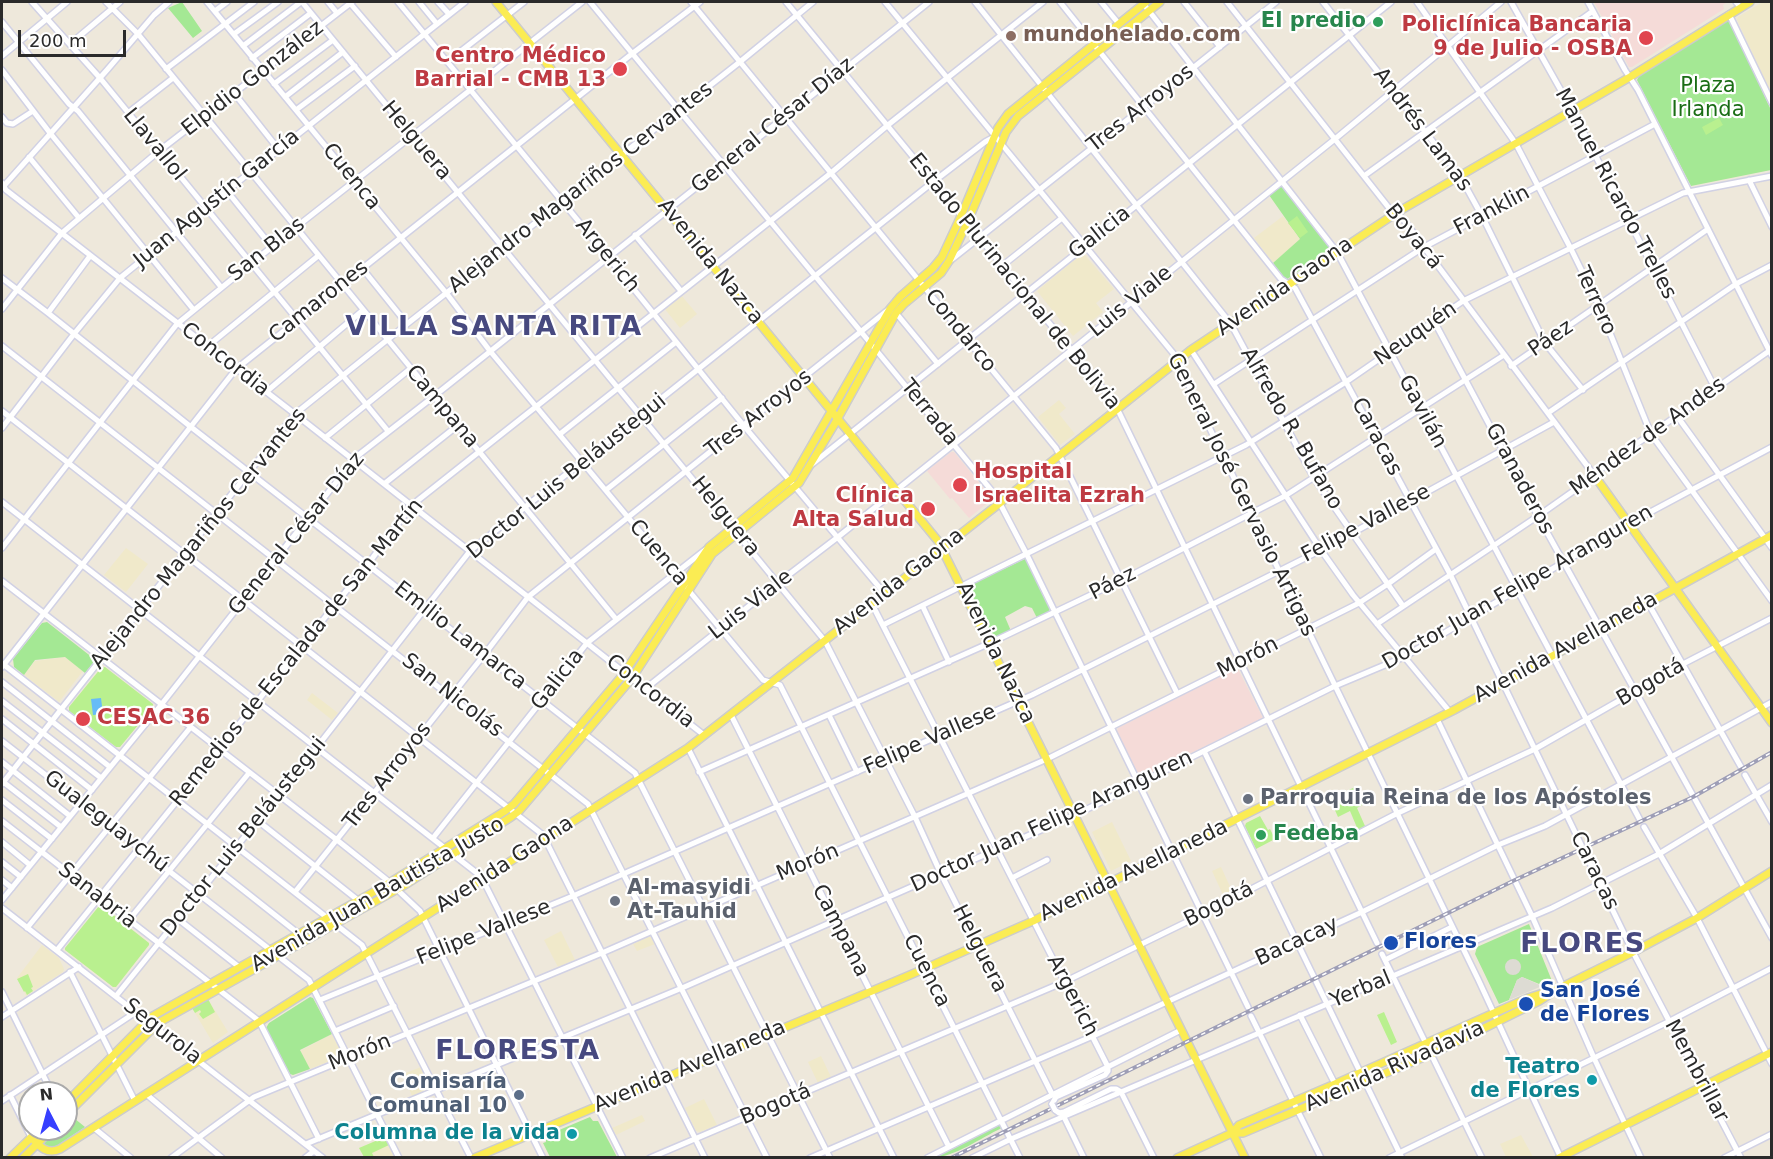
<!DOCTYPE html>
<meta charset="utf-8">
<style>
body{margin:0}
#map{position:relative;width:1773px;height:1159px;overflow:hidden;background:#eee8db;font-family:"DejaVu Sans",sans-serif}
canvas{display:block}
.frame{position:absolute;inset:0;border:3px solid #2a2a2a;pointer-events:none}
.north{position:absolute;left:18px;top:1081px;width:60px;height:60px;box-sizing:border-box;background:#fff;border:2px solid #aaa;border-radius:50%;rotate:354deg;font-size:16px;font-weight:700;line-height:24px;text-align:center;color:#2a2a2a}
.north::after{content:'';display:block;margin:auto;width:21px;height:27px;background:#373fff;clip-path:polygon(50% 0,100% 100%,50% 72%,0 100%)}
.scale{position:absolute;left:18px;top:30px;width:108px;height:27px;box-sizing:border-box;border:3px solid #2a2a2a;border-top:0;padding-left:8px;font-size:18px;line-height:21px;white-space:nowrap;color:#2a2a2a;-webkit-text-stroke:4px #fff;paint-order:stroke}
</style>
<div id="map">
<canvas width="1773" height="1159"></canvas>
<div class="frame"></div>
<div class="north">N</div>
<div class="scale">200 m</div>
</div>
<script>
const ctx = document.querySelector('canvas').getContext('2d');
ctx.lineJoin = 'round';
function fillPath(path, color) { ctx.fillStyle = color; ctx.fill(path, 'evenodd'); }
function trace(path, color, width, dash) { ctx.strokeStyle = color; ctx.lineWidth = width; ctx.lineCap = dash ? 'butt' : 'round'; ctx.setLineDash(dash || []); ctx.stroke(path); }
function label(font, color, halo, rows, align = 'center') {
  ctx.font = font + ' "DejaVu Sans",sans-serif'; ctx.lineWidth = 4.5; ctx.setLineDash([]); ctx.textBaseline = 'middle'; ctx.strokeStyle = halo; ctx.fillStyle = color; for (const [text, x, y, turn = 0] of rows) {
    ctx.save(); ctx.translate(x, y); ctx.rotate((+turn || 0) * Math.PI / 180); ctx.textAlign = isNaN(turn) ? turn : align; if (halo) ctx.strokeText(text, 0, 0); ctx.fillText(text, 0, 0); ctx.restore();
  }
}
fillPath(new Path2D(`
 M1763 2H1771V94L1737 20 1738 17Z
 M1283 216 1301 240 1273 263 1254 238Z
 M1083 253 1114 289 1096 303 1103 312 1073 336 1037 291Z
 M681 295 697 314 680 328 664 308Z
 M1059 400 1066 408 1059 414 1075 434 1060 445 1038 417Z
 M126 548 148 564 126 592 104 575Z
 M65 657 83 671 59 702 24 675 35 661Z
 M312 693 338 713 332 720 307 700Z
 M1112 822 1131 861 1111 871 1092 832Z
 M1221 867 1233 893 1224 897 1212 871Z
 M561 931 575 960 558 967 544 940Z
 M649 936 652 938 655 944 637 951 633 944Z
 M42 945 59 958 64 969 63 972 26 996 17 978Z
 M208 999 228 1032 213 1043 192 1008Z
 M332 1034 342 1053V1056L310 1069 300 1051Z
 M821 1056 831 1077 818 1083 808 1062Z
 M421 1067 430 1086 429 1089 412 1096 403 1074Z
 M704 1099 717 1125 700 1132 696 1131 685 1108Z
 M642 1115 645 1121 616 1135 612 1128Z
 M1521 1135 1533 1157H1506L1500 1144Z
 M385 1137 395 1157H364L359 1148Z`), '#f0e9ca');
fillPath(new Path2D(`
 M1594 2H1727L1723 5 1724 9 1632 67H1629Z
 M951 452H954L991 497V500L969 518 952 498 950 499 927 471Z
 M1237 667 1263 718 1140 778 1117 731 1118 728Z`), '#f5dbd8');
fillPath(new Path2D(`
 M182 2 202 31 193 38 168 8Z
 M1725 21H1730L1771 110V170L1691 186 1637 80 1639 76Z
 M1280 186 1284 188 1331 248 1286 280 1273 263 1300 239 1269 195Z
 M1025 559 1027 560 1050 608 1049 612 1037 618 1032 608 1025 606 1005 617 1011 631 995 638 992 635 970 591 972 584Z
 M47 622 93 658 94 662 85 673 65 657 35 660 24 675 14 667 13 659 42 623Z
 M1529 924 1552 981 1544 986 1522 977 1517 980 1509 1000 1499 1004 1475 954 1477 947Z
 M310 997 313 998 332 1034 300 1050 310 1069 293 1075 290 1074 266 1028 269 1023Z
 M69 1114 85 1127 55 1147H48L41 1143 54 1129H66V1118Z
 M590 1117 593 1121H598L617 1157H550L543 1143 546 1142 545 1136Z
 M998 1124 1002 1128C980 1138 956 1157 931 1158Z`), '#a4e894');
fillPath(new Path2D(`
 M1719 118 1723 125 1706 135 1702 127Z
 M1297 216 1308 232 1300 238 1288 223Z
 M105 667 153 704V707L120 747H116L69 711V707L101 668Z
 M1355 787 1364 804 1357 808 1365 826 1358 830 1350 811 1338 817 1330 799Z
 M1260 816 1268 830 1270 829 1275 839 1256 849 1245 826 1246 823Z
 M99 906H102L149 943V945L116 987H113L65 950V948Z
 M28 974 33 987 31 988 33 991 27 995 25 991 24 992 17 979Z
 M208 999 215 1012 203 1019 199 1014 201 1012 200 1010 195 1013 192 1008Z
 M1384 1012 1397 1042 1391 1045 1377 1015Z
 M385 1137 389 1145 372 1153 374 1157H364L359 1148Z`), '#b9f08f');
fillPath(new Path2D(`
 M1505 967a8 8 0 1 1 16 0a8 8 0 1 1-16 0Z
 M1522 977 1542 986 1509 1000 1517 980Z`), '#dddbd3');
fillPath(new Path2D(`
 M101 698 103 714 93 715 91 699Z`), '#67bcf7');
const minor = new Path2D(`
 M32 2 100 78 388 431
 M106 2 138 34 616 619
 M207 2 447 294 490 351 763 680 780 685 1020 1158
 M302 2 825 641 915 817 941 874 1052 1094
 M328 2 337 13
 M349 2 396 57
 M398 2 608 257 744 426 885 594
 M419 2 437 24
 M438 2 449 14
 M590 2 996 496 1027 555 1248 1007
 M691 2 1056 448 1177 693
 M786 2 1114 402 1377 943
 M885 2 1173 353 1478 979 1561 1158
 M975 2 1231 324 1314 478 1403 606
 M1060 2 1281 279 1295 288 1450 574 1633 952 1741 1158
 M1101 2 1119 24
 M1142 2 1337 252 1640 820
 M1184 2 1220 47
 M1227 2 1389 208 1403 219 1594 475
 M1323 2 1460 176 1482 216 1545 343 1583 390
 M1417 2 1516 144 1571 249 1599 306 1651 434 1772 601
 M1511 2 1572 110 1715 388
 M1588 2 1625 70 1638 90 1772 356
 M1736 2 1740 7
 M215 11 227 2
 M1729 14 1772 103
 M2 22 69 104 78 111 221 287
 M234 34 278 2
 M70 44 120 2
 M243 46 301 2
 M2 56 67 2
 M252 58 311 13
 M447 62 524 2
 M166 69 254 2
 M2 70 50 133 193 309
 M274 84 333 40
 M234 93 279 150
 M285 97 343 52
 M296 110 355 66
 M128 113 173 78
 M2 117 7 123 13 124 33 111
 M29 157 79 218
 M1364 176 1593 11
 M1749 180 1772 227
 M2 183 6 190 295 414 704 735
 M2 188 107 70 154 15 169 2
 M227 191 272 247
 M635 235 681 291
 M951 260 1276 2
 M1002 266 1062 218
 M362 268 407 324
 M2 278 48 313 191 427 635 773 830 1158
 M2 309 62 233 159 151 352 2
 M48 313 90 256
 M896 313 938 364
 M1434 321 1538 516 1772 938
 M2 346 588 804 767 1158
 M208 346 318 256
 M1191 350 1321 550 1353 595 1450 712
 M1511 366 1708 229
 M1214 384 1424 247 1655 124
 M266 392 362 311
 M2 411 543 835 705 1158
 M1548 413 1736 284 1772 265
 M1677 416 1772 548
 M2 428 74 334 120 278 249 173 465 2
 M560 434 676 342
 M325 438 410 369
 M811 465 1391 2
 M384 484 457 426
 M606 490 722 398
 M2 502 478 874 486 886 623 1158
 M2 548 177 324 295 228 582 2
 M2 581 337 840 387 880 420 911 543 1158
 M1648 603 1741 767
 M872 604 1108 1067V1071L1105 1075 1056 1097 1052 1104
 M923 607 949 662
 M1377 624 1538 516 1589 480 1598 471 1769 351
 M883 625 1246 445 1346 382 1463 301 1683 193 1772 176
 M3 664 362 945 471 1158
 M2 667 236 369 633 53 700 2
 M2 682 110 767
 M645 689 778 583 838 537 1335 139 1501 2
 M2 701 101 778
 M731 715 949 1147
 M829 715 857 772
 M2 719 92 790
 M1437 719 1532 916 1594 1058 1641 1158
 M2 741 309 980 399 1158
 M688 748 894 1158
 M1204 751 1402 1158
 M2 762 70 816
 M699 772 990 643 1122 580 1285 496 1504 355
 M1745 775 1772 822
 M2 781 61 827
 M2 784 295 414 407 324 741 61 813 2
 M2 800 52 839
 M2 821 259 1021 319 1139
 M258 821 359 901
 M1644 827 1697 918 1772 1064
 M433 838 587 643 705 550
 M2 842 30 865
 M2 862 21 877
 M218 870 299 934
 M1012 878 1047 860
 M2 880 12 888
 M295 892 484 655 528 597 888 310
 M2 900 161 705 356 457 433 397 929 2
 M2 908 323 1158
 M178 919 239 967
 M129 920 249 773
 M27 928 190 728
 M57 950 368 564 412 505 831 173 888 125 1043 2
 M1382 954 1482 1158
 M1385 960 1452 927
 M70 972 135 1101
 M2 992 52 1093
 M116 996 317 747 470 551 933 182 985 142 994 137
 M320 1000 573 896 1032 695 1327 547 1554 422
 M1300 1015 1335 1084
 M1251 1016 1321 1158
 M2 1017 79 967
 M335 1031 394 1006
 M1121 1092 1154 1158
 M146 1094 222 1158
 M10 1095 31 1137
 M2 1101 136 1012
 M1055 1110 1059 1113 1064 1112 1111 1089H1116L1121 1092
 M1064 1117 1084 1158
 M94 1128 131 1158
 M306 1144 682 988 1075 815 1335 686 1404 657 1628 524 1772 447
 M171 1158 254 1097 602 953 1047 759 1359 603 1388 584 1436 549
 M305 1158 314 1151
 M650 1158 1064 982 1203 914 1396 814 1535 749 1683 664 1772 618
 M810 1158 1093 1036 1362 912 1498 845 1545 826 1772 702
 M927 1158 1181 1030
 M972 1158 1011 1139 1552 908 1659 854 1772 785
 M1389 1158 1670 1021 1772 968
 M1724 1158 1772 1134`);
const major = new Path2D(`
 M496 2 938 541 1245 1158
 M1594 475 1772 723
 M66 1103 151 1017 386 885 505 811 514 804 622 676 709 547 793 478 890 309 900 297 933 268 942 257 961 216 998 128 1008 114 1146 2
 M66 1115 158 1023 403 886 511 817 519 811 632 678 712 554 799 483 834 425 896 313 904 304 941 273 949 261 967 223 1006 132 1018 116 1160 2
 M1232 1133H1243L1436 1052 1539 1001 1550 994
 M31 1137C40 1147 47 1155 60 1149L688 748 1000 503 1191 350 1396 213 1630 77 1750 2
 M10 1158 40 1129
 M23 1158 52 1129
 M474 1158 910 975 1033 921 1454 710 1772 535
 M1177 1158 1232 1133 1239 1125 1335 1084 1494 1013 1528 998 1562 987 1633 952 1697 918 1772 871
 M1559 1158 1772 1052`);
trace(minor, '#d1d1e4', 8);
trace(major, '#ccc', 10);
trace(minor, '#fff', 5);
trace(major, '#fbec53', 7);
const rail = new Path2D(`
 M951 1158 1515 880 1693 797 1772 752`);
trace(rail, '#9e9eb6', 4);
trace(rail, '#fff', 1.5, [4.5]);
const minorBridge = new Path2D(`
 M1052 1104 1055 1110`);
trace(minorBridge, '#d1d1e4', 8, []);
trace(minorBridge, '#fff', 5);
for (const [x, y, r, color] of [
 [1378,22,6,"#2e9e5b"],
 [1011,36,6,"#8d6e63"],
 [1646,38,8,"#e0444e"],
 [620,69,8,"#e0444e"],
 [960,485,8,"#e0444e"],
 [928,509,8,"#e0444e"],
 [83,719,8,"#e0444e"],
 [1248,799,6,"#6b7280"],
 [1261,835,6,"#2e9e5b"],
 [615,901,6,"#6b7280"],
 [1391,943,8,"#1a4fb4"],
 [1526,1004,8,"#1a4fb4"],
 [1592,1080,6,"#0f9aa8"],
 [519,1095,6,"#5c6f8a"],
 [572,1134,6,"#0f9aa8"]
]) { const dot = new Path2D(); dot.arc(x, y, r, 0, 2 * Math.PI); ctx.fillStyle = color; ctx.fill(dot); trace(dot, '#fff', 2); }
label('bold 21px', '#27864d', '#fff', [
 ["El predio",1366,22],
 ["Fedeba",1273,835,"left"]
], 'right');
label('bold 21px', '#be3a42', '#fff', [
 ["Policlínica Bancaria",1632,26],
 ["9 de Julio - OSBA",1632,50],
 ["Centro Médico",606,57],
 ["Barrial - CMB 13",606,81],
 ["Hospital",974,473,"left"],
 ["Israelita Ezrah",974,497,"left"],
 ["Clínica",914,497],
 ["Alta Salud",914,521],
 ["CESAC 36",97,719,"left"]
], 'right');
label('bold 21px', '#785e54', '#fff', [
 ["mundohelado.com",1023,36]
], 'left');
label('21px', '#2a2a2a', '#fff', [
 ["Elpidio González",253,79,-38],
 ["Tres Arroyos",1141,109,-38],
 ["General César Díaz",773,126,-39],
 ["Andrés Lamas",1422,130,53],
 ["Helguera",416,141,50],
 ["Llavallol",154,145,51],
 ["Cuenca",351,177,51],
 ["Alejandro Magariños Cervantes",581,188,-38],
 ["Manuel Ricardo Trelles",1615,194,62],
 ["Juan Agustín García",217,199,-39],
 ["Franklin",1492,211,-28],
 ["Galicia",1100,233,-38],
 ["Boyacá",1413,237,51],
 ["San Blas",267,250,-38],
 ["Argerich",607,256,51],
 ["Avenida Nazca",710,262,51],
 ["Estado Plurinacional de Bolivia",1014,282,51],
 ["Avenida Gaona",1285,287,-34],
 ["Terrero",1595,301,66],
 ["Camarones",319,302,-38],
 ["Luis Viale",1131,302,-39],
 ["Condarco",960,331,51],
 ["Neuquén",1416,334,-35],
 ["Páez",1551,339,-34],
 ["Concordia",225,360,38],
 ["Campana",442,407,50],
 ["Gavilán",1422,412,62],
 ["Terrada",929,413,51],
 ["Tres Arroyos",759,414,-38],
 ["Alfredo R. Bufano",1291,429,60],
 ["Caracas",1376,437,62],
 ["Méndez de Andes",1648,437,-36],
 ["Doctor Luis Beláustegui",567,477,-39],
 ["Granaderos",1519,479,62],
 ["General José Gervasio Artigas",1241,495,64],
 ["Helguera",725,517,51],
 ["Felipe Vallese",1366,524,-28],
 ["General César Díaz",297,534,-51],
 ["Alejandro Magariños Cervantes",199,539,-51],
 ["Cuenca",658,553,50],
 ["Avenida Gaona",899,582,-38],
 ["Páez",1113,584,-27],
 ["Doctor Juan Felipe Aranguren",1518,588,-30],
 ["Luis Viale",751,605,-38],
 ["Emilio Lamarca",460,636,38],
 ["Avenida Avellaneda",1566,648,-29],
 ["Remedios de Escalada de San Martín",297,653,-51],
 ["Avenida Nazca",995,653,64],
 ["Morón",1248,658,-27],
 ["Galicia",558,680,-52],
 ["Bogotá",1651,683,-30],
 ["Concordia",650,692,38],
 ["San Nicolás",452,696,38],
 ["Felipe Vallese",930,740,-24],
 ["Tres Arroyos",388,776,-52],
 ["Gualeguaychú",106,822,38],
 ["Doctor Juan Felipe Aranguren",1052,822,-25],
 ["Doctor Luis Beláustegui",244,837,-51],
 ["Morón",808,863,-23],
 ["Avenida Gaona",505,865,-33],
 ["Avenida Avellaneda",1134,871,-26],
 ["Caracas",1594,871,64],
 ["Avenida Juan Bautista Justo",378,895,-30],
 ["Sanabria",97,896,38],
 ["Bogotá",1219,905,-27],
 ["Campana",840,931,63],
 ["Felipe Vallese",484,933,-22],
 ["Bacacay",1297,942,-25],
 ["Helguera",979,949,63],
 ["Cuenca",926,971,63],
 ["Yerbal",1361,990,-23],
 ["Argerich",1072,996,63],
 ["Segurola",162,1032,38],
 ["Morón",360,1053,-22],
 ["Avenida Avellaneda",690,1067,-23],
 ["Avenida Rivadavia",1395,1067,-24],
 ["Membrillar",1696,1071,62],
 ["Bogotá",776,1105,-23]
]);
label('21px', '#1a6d15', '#fff', [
 ["Plaza",1708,87],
 ["Irlanda",1708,111]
]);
label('bold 21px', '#5b616d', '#fff', [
 ["Parroquia Reina de los Apóstoles",1260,799],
 ["Al-masyidi",627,889],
 ["At-Tauhid",627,913]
], 'left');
label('bold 21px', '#164399', '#fff', [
 ["Flores",1404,943],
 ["San José",1540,992],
 ["de Flores",1540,1016]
], 'left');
label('bold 21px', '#0d838f', '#fff', [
 ["Teatro",1580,1068],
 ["de Flores",1580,1092],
 ["Columna de la vida",560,1134]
], 'right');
label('bold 21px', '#4e5e75', '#fff', [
 ["Comisaría",507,1083],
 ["Comunal 10",507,1107]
], 'right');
ctx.letterSpacing = '1.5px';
label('bold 27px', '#47497f', '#fff', [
 ["VILLA SANTA RITA",494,328],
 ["FLORES",1583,945],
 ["FLORESTA",518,1052]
]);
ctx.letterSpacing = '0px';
</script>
